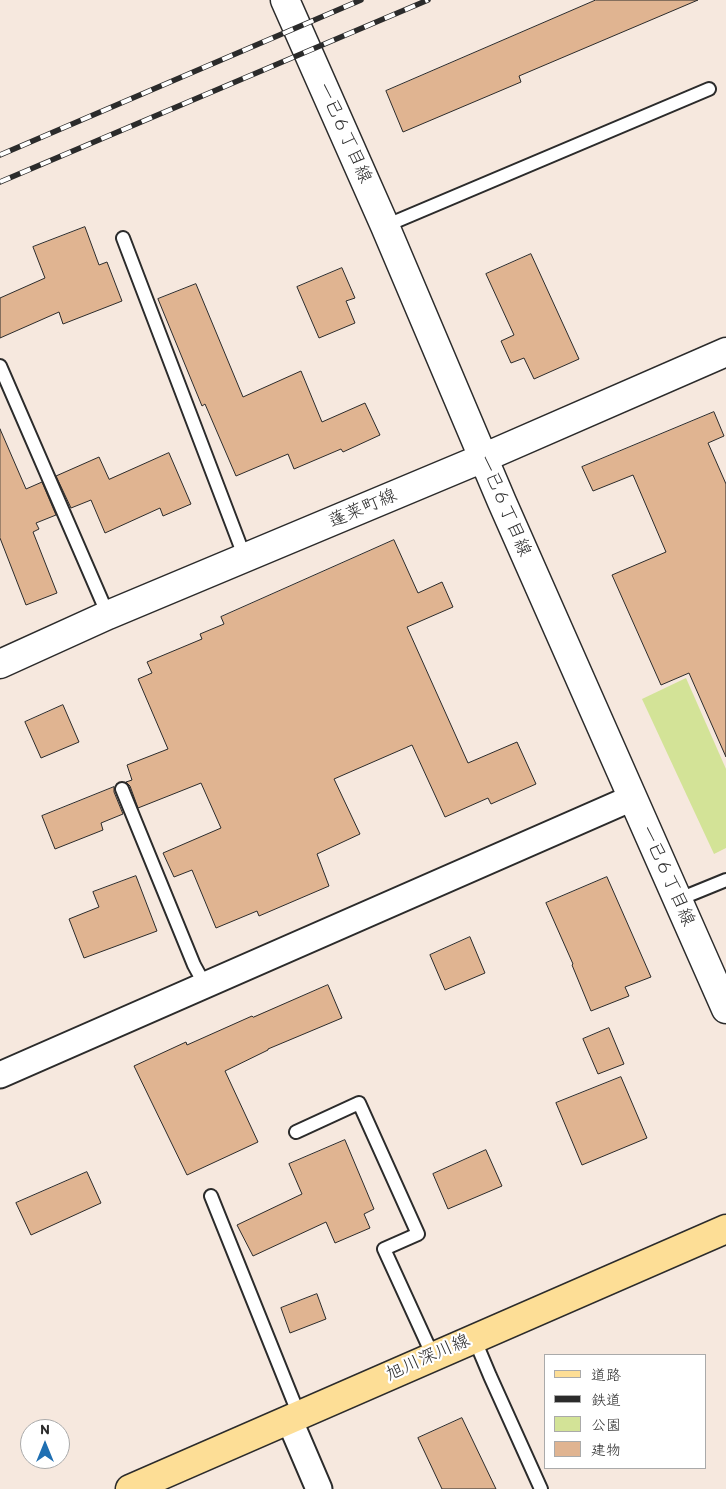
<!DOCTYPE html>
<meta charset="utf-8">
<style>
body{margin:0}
#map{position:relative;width:726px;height:1489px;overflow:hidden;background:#f6e8de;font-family:Itim,"Klee One",sans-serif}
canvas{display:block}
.legend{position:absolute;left:544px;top:1354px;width:162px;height:115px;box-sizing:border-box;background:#fff;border:1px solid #aaa;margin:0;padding:6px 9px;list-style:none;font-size:15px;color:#2b2b2b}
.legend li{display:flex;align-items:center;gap:10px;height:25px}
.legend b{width:25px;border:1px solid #aaa}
.north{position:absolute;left:20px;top:1419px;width:50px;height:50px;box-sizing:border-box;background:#fff;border:1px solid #aaa;border-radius:50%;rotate:0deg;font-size:14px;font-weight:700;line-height:20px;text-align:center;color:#2b2b2b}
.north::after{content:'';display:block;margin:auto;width:18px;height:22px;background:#1f6fb2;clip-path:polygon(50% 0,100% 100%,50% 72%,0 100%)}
</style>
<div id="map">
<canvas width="726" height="1489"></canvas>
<ul class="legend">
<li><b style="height:6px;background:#fdde96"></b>道路</li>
<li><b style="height:6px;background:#2b2b2b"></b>鉄道</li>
<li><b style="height:14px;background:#d3e397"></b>公園</li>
<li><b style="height:14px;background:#e0b491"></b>建物</li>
</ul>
<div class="north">N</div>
</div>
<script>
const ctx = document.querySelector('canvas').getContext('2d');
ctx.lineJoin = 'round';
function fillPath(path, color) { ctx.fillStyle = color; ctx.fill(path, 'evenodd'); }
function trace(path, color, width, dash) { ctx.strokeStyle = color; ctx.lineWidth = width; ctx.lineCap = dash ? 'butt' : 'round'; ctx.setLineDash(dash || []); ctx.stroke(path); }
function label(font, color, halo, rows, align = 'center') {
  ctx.font = font + ' Itim,"Klee One",sans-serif'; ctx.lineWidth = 4.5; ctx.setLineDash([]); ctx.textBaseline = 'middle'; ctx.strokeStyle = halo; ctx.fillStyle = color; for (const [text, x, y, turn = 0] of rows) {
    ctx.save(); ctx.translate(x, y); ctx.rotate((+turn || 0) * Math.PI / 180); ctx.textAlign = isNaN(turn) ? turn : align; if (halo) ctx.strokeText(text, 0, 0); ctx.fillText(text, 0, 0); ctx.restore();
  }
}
fillPath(new Path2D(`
 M686 678 726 769V848L714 854 642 699Z`), '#d3e397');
const building = new Path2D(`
 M596 0H698L519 76 521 82 403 132 386 91Z
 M85 227 99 265 107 262 122 301 63 324 59 312 0 338V298L45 278 33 247Z
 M531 254 579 359 534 379 524 358 511 363 501 341 514 335 486 274Z
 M342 268 355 298 346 301 355 323 319 338 297 287Z
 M196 284 243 397 301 371 322 422 365 403 380 435 343 452 341 449 294 469 288 454 236 476 205 404 202 406 158 299Z
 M714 412 724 436 708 443 726 484V757L689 673 661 685 612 575 666 552 633 475 593 491 582 467Z
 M0 429 26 489 42 482 56 515 36 523 39 529 33 532 57 593 26 605 0 538Z
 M169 453 191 504 163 516 160 508 105 533 91 500 71 508 56 476 99 457 109 479Z
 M394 540 418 593 442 582 453 607 407 627 468 763 517 742 536 784 491 804 488 798 445 817 412 745 334 779 360 834 317 854 329 886 259 916 257 911 216 928 192 870 174 877 163 853 221 828 201 783 138 808 130 786 126 782 132 780 127 765 168 749 138 679 152 673 147 662 202 639 200 634 224 624 221 617Z
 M63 705 79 742 41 758 25 722Z
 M114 787V792L123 814 101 823 103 830 55 849 42 816Z
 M136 876 157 931 84 958 69 919 99 907 93 892Z
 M607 877 651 977 625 987 629 996 591 1011 572 965 573 964 546 903Z
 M470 937 485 973 445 990 430 955Z
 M328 985 342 1018 268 1049V1050L225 1071 258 1142 187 1175 134 1066 186 1042 187 1045 252 1016 253 1017Z
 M609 1028 624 1064 598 1074 583 1039Z
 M621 1077 647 1138 582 1165 556 1103Z
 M345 1140 374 1209 364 1214 370 1228 335 1243 326 1222 253 1256 237 1225 302 1194 289 1164Z
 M486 1150 502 1186 448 1209 433 1174Z
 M87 1172 101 1203 31 1235 16 1203Z
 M317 1294 326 1319 290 1333 281 1308Z
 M462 1418 496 1489H442L418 1438Z`);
fillPath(building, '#e0b491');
trace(building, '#2b2b2b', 1);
const service = new Path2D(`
 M385 226 709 89
 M123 238 245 558
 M0 366 108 615
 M122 789 194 965 205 985
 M677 900 726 880
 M296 1132 359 1103 418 1234 384 1249 433 1356
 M211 1196 299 1415
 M474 1338 490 1376 541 1489`);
const minor = new Path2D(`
 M0 1075 632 798
 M289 1419 319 1489`);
const tertiary = new Path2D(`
 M285 0 385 226 502 502 726 1009
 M0 664 108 615 483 458 726 352`);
const primary = new Path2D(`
 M130 1489 726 1229`);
trace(service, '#2b2b2b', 16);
trace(minor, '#2b2b2b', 29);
trace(tertiary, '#2b2b2b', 31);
trace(primary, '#2b2b2b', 31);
trace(service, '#fff', 12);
trace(minor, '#fff', 25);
trace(tertiary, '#fff', 28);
trace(primary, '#fdde96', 28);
const rail = new Path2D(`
 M0 155 361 0
 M0 182 428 0`);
trace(rail, '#2b2b2b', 5.5);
trace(rail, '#fff', 4, [11]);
label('18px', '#2b2b2b', '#fff', [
 ["一已６丁目線",344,133,66],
 ["一已６丁目線",504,506,67],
 ["蓬莱町線",363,509,-23],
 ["一已６丁目線",667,876,66],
 ["旭川深川線",428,1358,-24]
]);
</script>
